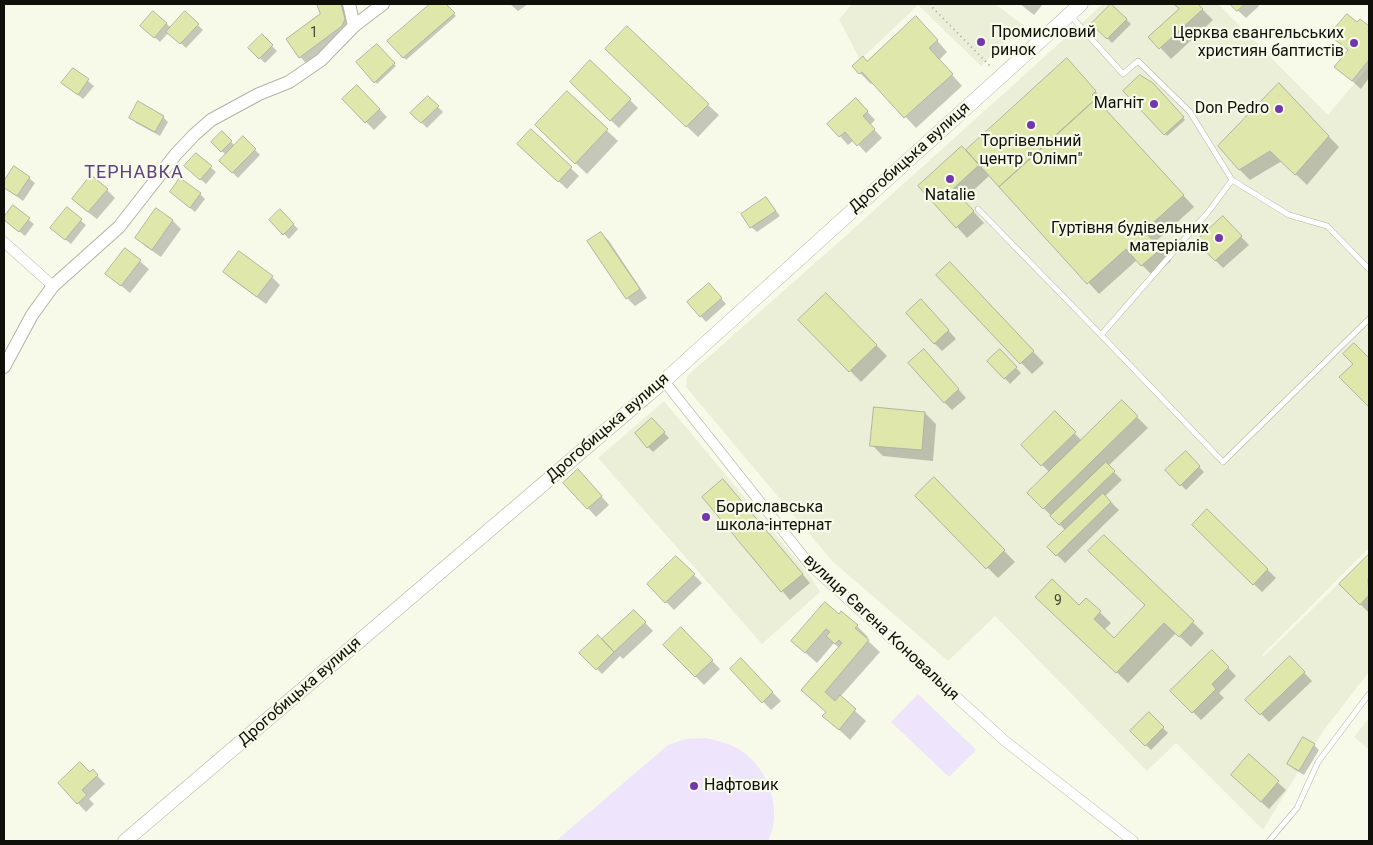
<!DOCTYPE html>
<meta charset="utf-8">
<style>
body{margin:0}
#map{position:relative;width:1373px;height:845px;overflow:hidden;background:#f7fae8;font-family:Roboto,sans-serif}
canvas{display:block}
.frame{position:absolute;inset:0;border:5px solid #0f100a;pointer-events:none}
</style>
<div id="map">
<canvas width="1373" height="845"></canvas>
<div class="frame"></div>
</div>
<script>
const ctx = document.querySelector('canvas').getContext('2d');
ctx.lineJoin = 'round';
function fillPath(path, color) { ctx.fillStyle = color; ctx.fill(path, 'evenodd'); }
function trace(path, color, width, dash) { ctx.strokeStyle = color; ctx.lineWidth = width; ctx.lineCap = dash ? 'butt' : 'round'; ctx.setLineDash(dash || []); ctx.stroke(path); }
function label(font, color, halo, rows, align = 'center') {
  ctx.font = font + ' Roboto,sans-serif'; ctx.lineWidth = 4.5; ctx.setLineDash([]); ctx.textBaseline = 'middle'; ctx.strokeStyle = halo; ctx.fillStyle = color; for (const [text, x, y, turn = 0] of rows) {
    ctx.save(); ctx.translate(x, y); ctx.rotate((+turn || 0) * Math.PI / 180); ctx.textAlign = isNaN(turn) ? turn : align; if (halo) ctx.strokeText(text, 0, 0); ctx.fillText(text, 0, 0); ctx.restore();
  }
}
fillPath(new Path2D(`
 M852 4H995L1023 25 981 66 918 5 860 60 839 19Z
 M1103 4H1218L1328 115 1369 66V548L1262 655 1264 656 1369 554V672L1323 731 1263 830 1176 743 1147 771 995 616 948 661 832 561 686 387 687 376 840 241Z
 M664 401 811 577 820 592 762 644 598 458Z
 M1369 718V750L1354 737Z`), '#ecefd7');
fillPath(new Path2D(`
 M918 694 976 750 949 777 891 722Z
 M706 738C719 741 731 744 742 751 769 770 783 811 768 841H556L668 745 686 739Z`), '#eee4fc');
fillPath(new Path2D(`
 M319 4H346L352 28 308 65 300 57 321 14Z
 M432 4H445L456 16 406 60 389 41Z
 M510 4H528L518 11Z
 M1020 4H1043L1034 15Z
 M1176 4H1197L1213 20 1171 59 1150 37 1181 9Z
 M1231 4H1257L1259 6 1246 18Z
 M1111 5 1131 24 1112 43 1093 24Z
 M185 13 203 30 186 48 169 32 160 42 147 31 166 23 171 28Z
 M1360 20 1369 27V78L1361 89 1336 67 1349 51 1331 35 1357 24Z
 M927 29 947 52 939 60 962 86 916 128 873 82 871 84 853 66 868 62Z
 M262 36 277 51 265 63 250 48Z
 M377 45 396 66 377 84 358 63Z
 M617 60 708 105 719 115 698 137Z
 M1067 60 1106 103 1102 106 1194 207 1154 243 1171 261 1153 276 1137 260 1099 294 990 175 963 200 984 223 967 238 920 186 966 151Z
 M73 69 94 86 83 99 63 83Z
 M1152 84 1185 120 1167 136 1125 91Z
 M357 86 387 117 374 130 344 99Z
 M579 90 630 100 638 108 619 128Z
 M567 93 618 141 587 174 547 136Z
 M1290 96 1339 147 1307 185 1282 161 1250 180 1239 169Z
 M428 97 443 112 427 128 412 113Z
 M864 108 875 120 870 125 882 138 866 153 854 140 848 145 829 124Z
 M131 117H163L168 122 160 136 136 123Z
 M531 130 579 176 567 189 527 152Z
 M222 132 235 146 243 138 260 155 238 178 221 161 226 155 212 142Z
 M196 155 216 172 206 184 191 171Z
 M14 168 29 178 35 183 23 201 4 187V184Z
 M107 190 115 198 97 219 81 207Z
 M171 192 200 194 205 199 195 212Z
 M766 198 780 216 757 232 751 227Z
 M13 207 34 224 25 236 4 219Z
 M67 209 86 225 71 244 57 233Z
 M157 210 173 221 181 229 161 257 145 246 137 238Z
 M280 211 298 229 289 239 271 220Z
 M1223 218 1249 245 1223 268 1215 260Z
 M601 233 609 241 647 298 635 306 627 298Z
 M126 250 149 269 130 293 107 274Z
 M225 272 272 277 280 285 266 304 233 280Z
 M938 275H960L1044 363 1032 374Z
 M714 290 726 304 706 322 688 302Z
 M826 294 887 356 861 382 800 320Z
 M929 308 956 339 942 351 934 343Z
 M1000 351 1021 373 1010 384 989 361Z
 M932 359 966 398 952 410 944 402Z
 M1122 402 1148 428 1108 466 1122 480 1105 496 1119 510 1065 563 1049 547 1066 531 1029 493 1050 473 1023 445 1055 413 1082 441Z
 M925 413 936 424 933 461 883 456 872 445Z
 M657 425 669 438 653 452 648 447Z
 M1186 453 1204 472 1186 490 1167 470Z
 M586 479 609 505 596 517 565 483Z
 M934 479 1015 562 998 578 916 496Z
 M731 489 810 583 790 600 703 497Z
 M1207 511 1276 578 1262 592 1193 525Z
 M1104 537 1204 633 1191 647 1176 633 1128 683 1048 607H1079L1086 599 1111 623 1104 630 1114 640 1147 605Z
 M1369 556V613L1341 584Z
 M676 557 702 583 674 610 649 584Z
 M634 611 653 631 623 659 620 656 602 674 581 653 603 641Z
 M839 616 857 626 868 637 866 639 880 652 840 697 866 721 850 740 835 726 827 712 814 701 839 648 834 643 817 663 792 641Z
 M681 629 720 669 704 685 664 645Z
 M1212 651 1236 676 1219 693 1224 698 1201 720 1172 691Z
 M1290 658 1312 681 1269 722 1247 700Z
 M741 660 781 701 771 710 732 669Z
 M1149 714 1168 733 1151 750 1132 731Z
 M1314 745 1319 750 1304 775 1294 769 1289 764Z
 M1249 756 1286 790 1269 809 1240 783Z
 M93 771 105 784 89 799 94 804 86 812 59 783 90 774Z`), '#0003');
const building = new Path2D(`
 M317 4H341L345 19 342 26 299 58 286 39 320 14Z
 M430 4H446L455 13 403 58 387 41Z
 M1111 4 1127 19 1107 39 1091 24Z
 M1174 4H1198L1203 9 1159 49 1148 37 1179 9Z
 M1230 4H1245L1237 11Z
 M153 11 167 23 154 38 140 26Z
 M185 11 199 24 180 44 166 32Z
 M1347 14 1357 22 1360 19 1369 26V29L1368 32 1369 33V60L1352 81 1334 67 1348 50 1329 35Z
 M916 16 938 40 929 48 953 74 904 118 862 72 859 74 852 66 863 56 867 61Z
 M627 26 709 104 686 127 605 49Z
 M262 34 273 45 259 59 248 48Z
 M377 44 395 63 374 83 356 62Z
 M1067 58 1096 91 1092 95 1096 99 999 187 966 150Z
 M590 60 631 99 610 121 570 82Z
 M73 68 89 79 78 95 61 83Z
 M1140 75 1153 83 1184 117 1164 135 1123 91Z
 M1279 83 1329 136 1295 175 1270 151 1239 170 1218 146Z
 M357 85 380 109 365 123 342 99Z
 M567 91 608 129 575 164 535 125Z
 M428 96 439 106 421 123 410 113Z
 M856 98 868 111 863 116 875 129 857 146 845 132 839 137 827 124Z
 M1096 99 1184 195 1144 231 1161 249 1141 266 1126 249 1087 284 999 187Z
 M138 101 164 116 155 132 129 118Z
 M531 129 572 167 558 182 517 144Z
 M222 131 232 141 221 152 211 142Z
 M243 136 256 149 232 173 219 161Z
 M962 146 979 165 953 189 974 211 956 228 918 186Z
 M196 153 212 166 200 180 184 166Z
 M14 166 30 177 17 196 4 188V181Z
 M91 175 108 189 88 212 72 199Z
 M180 178 201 193 190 208 170 192Z
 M766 197 776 211 750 228 741 214Z
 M13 205 30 218 19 232 4 220V217Z
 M67 207 82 219 65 240 50 228Z
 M156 208 173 220 152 250 135 238Z
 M280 209 294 224 283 235 269 220Z
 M1223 216 1242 236 1215 261 1196 241Z
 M601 232 640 289 626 299 587 241Z
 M125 248 141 260 121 286 105 274Z
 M239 251 273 276 257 297 223 272Z
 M950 262 1034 351 1020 364 936 275Z
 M709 283 722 298 700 317 687 302Z
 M826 293 877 345 849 372 798 320Z
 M921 299 949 330 934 344 906 313Z
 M1354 343 1369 358V407L1339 377 1353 364 1343 354Z
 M924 349 959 389 944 403 908 363Z
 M1000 349 1017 367 1004 379 987 361Z
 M1122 400 1138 416 1043 509 1027 493Z
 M874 407 925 412 922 450 870 446Z
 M1055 411 1076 432 1041 466 1021 445Z
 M652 418 665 432 647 448 635 433Z
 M1186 451 1200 466 1180 486 1165 470Z
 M1106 462 1115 471 1059 525 1050 516Z
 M578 469 602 496 587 509 563 483Z
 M934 477 1005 550 986 569 915 496Z
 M723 479 803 574 781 592 702 497Z
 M1103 493 1111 502 1056 556 1047 547Z
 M1207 509 1268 569 1253 585 1192 525Z
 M1104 535 1194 621 1179 637 1164 623 1116 673 1035 597 1052 579 1079 605 1086 598 1101 611 1094 619 1114 638 1145 605 1088 551Z
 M1369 554V578L1368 579 1369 595 1360 605 1339 584Z
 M676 556 695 574 665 603 647 584Z
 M825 602 839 614 841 611 858 625 855 628 869 640 825 692 835 701 840 695 856 709 839 730 822 716 826 712 801 690 842 643 839 640 835 644 826 636 830 632 826 629 805 653 791 641Z
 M634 610 646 622 614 652 602 639Z
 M681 627 713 660 695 677 663 645Z
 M598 635 614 652 596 670 579 653Z
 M1212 650 1229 667 1212 684 1216 689 1192 713 1170 691Z
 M1290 656 1305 672 1260 715 1245 700Z
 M741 658 773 692 762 703 730 669Z
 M1149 712 1164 727 1145 746 1130 731Z
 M1303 737 1315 744 1299 771 1287 764Z
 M1249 754 1279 781 1261 802 1231 775Z
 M80 762 90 772 93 769 98 775 82 790 87 795 77 804 58 783Z`);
fillPath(building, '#dfe8aa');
trace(building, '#b1b4a3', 1);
const service = new Path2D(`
 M1070 15 1123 74 1138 61 1190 112 1232 180 1289 215 1327 226 1369 269
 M1232 180 1209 211 1101 335 1223 462 1369 319
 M978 209 1101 335
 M1269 841 1297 808 1318 762 1369 694`);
const minor = new Path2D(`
 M4 242 53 286
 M664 381 810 565 1005 741 1133 841`);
const tertiary = new Path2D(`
 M349 4 354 26
 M4 367 32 315 53 286 119 227 176 154 194 135 211 120 259 94 289 82 321 60 354 26 383 4`);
const secondary = new Path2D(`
 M125 841 664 381 1081 4`);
trace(service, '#b1b4a3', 6);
trace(minor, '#b1b4a3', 11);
trace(tertiary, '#b1b4a3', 14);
trace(secondary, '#b1b4a3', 15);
trace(new Path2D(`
 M929 4 992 68`), '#a5a89a', 2, [1, 4]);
trace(service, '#fff', 5);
trace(minor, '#fff', 10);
trace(tertiary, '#fff', 12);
trace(secondary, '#fff', 14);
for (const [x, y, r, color] of [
 [981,42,5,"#7337ad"],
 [1354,43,5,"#7337ad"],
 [1154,104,5,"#7337ad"],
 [1279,109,5,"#7337ad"],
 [1031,125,5,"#7337ad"],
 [950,179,5,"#7337ad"],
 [1219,238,5,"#7337ad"],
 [706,517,5,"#7337ad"],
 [694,786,5,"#7337ad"]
]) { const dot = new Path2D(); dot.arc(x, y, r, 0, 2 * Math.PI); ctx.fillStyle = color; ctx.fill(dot); trace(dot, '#f7fae8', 2); }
label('14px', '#434632', null, [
 ["1",314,33],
 ["9",1058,601]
]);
label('16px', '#0f100a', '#f7fae8', [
 ["Промисловий",991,33,"left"],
 ["ринок",991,51,"left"],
 ["Церква євангельських",1344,34],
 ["християн баптистів",1344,52],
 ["Магніт",1144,104],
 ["Don Pedro",1269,109],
 ["Торгівельний",1031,142,"center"],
 ["центр \"Олімп\"",1031,160,"center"],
 ["Natalie",950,196,"center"],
 ["Гуртівня будівельних",1209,229],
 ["матеріалів",1209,247],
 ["Бориславська",716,508,"left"],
 ["школа-інтернат",716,526,"left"],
 ["Нафтовик",704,786,"left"]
], 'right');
label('16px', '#0f100a', '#f7fae8', [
 ["Дрогобицька вулиця",910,158,-42],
 ["Дрогобицька вулиця",608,428,-41],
 ["вулиця Євгена Коновальця",881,628,43],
 ["Дрогобицька вулиця",300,692,-41]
]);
ctx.letterSpacing = '1px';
label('18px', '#5d427e', '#f7fae8', [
 ["ТЕРНАВКА",134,173]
]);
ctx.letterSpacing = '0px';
</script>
